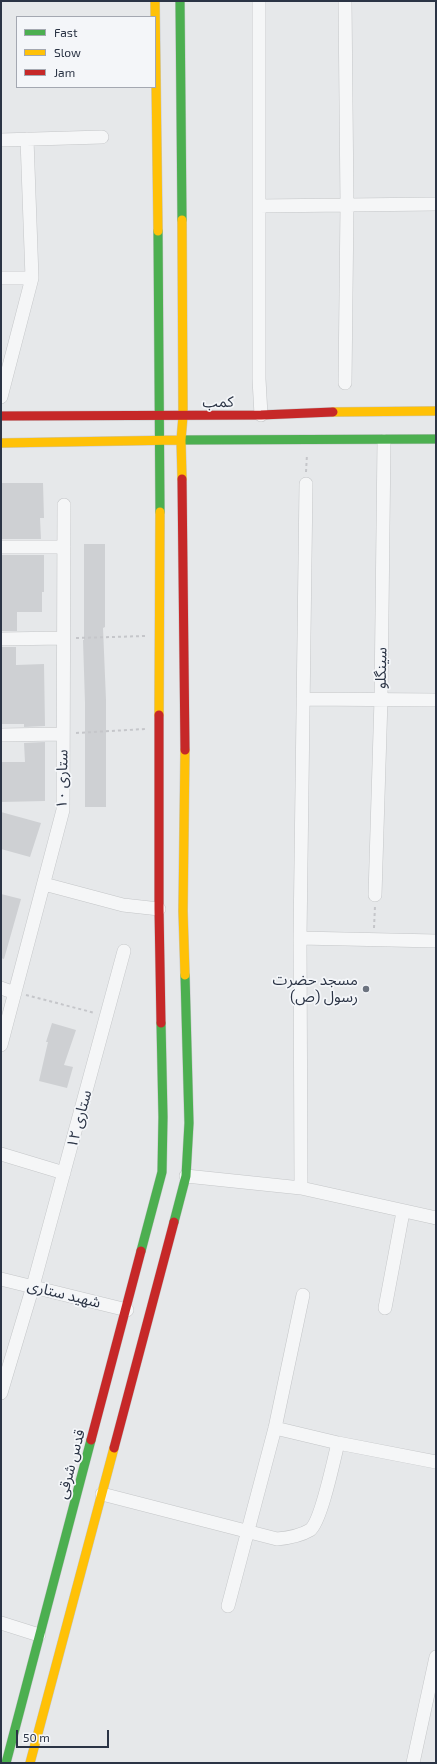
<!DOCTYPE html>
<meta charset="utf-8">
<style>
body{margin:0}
#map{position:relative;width:437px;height:1764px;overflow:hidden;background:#e6e8ea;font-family:"Exo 2",sans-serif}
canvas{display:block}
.frame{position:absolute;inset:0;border:2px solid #2b3445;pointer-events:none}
.legend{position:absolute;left:16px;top:16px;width:140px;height:72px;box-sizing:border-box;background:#f4f6f9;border:1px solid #a4a8b1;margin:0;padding:5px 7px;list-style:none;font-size:12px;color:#2b3445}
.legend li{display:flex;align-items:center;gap:8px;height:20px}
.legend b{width:20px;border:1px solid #a4a8b1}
.scale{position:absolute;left:16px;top:1730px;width:93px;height:18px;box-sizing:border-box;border:2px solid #2b3445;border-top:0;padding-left:5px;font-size:12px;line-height:14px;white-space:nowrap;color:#2b3445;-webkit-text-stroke:3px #f4f6f9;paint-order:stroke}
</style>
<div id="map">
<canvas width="437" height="1764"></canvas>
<div class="frame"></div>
<ul class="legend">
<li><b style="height:5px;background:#4caf50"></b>Fast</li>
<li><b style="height:5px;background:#ffc107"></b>Slow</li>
<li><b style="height:5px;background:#c62828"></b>Jam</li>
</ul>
<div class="scale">50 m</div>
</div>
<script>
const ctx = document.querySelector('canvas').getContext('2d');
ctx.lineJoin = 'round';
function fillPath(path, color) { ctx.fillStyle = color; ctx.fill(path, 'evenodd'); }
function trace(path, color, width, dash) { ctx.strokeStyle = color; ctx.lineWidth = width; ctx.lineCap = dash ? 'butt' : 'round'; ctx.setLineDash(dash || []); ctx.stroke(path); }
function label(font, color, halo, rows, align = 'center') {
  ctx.font = font + ' "Exo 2","Noto Sans Arabic",sans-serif'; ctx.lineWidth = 3.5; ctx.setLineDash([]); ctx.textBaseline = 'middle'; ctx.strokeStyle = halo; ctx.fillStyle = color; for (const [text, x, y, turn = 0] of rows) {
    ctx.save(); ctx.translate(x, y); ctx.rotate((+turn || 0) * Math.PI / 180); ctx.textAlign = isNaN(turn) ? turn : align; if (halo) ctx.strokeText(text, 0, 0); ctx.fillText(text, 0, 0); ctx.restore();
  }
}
fillPath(new Path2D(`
 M1 483H43L44 518H40L41 539H1Z
 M84 544H105V627L103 628 106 700V807H85V703L83 640H84Z
 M1 555H44V592H42V612H17V631H1Z
 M1 647H16V665L44 664 45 726 24 727V724H1Z
 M45 742V801L1 802V762H25L24 743Z
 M1 812 41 823 30 857 1 849Z
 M1 894 21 899 4 959 1 958Z
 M52 1023 76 1030 64 1065 73 1067 67 1088 39 1081 48 1042H46Z`), '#ced0d3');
const street = new Path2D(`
 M259 1V379L261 415
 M345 1 347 205 345 383
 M1 140 102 137
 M259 206 436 204
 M1 278H32
 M1 397 32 278 27 139
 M1 547H64
 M1 639 63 638
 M303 699 436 700
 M1 735 62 734
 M44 884 123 905 159 909
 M375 895 381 699 384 441
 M300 938 436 941
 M1 988 15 993
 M1 1045 63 810 64 505
 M1 1154 64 1173
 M186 1176 301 1188 436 1218
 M301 1188 300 938 306 484
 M1 1279 127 1310
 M385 1308 403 1212
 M1 1393 33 1286 124 951
 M275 1428 338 1443 436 1462
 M102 1494 277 1539C288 1538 300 1536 310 1530 321 1522 334 1459 338 1443
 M228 1606 275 1428 303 1295
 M1 1623 39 1635
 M413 1763 436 1657`);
const fast = new Path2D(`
 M180 1 182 220
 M158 231 160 512
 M180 440 436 439
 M174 1222 186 1176 189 1123 185 975
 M141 1251 162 1172 163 1117 161 1023
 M6 1763 91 1440`);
const slow = new Path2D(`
 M155 1 158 231
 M333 412 436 411
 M1 443 180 440
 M182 479 181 440 183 416 182 220
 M159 715 160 512
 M185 975 183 911 185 750
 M30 1763 114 1448`);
const jam = new Path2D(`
 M1 416 261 415 333 412
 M182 479 185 750
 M159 715V909L161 1023
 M91 1440 141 1251
 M114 1448 174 1222`);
trace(street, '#c4c6c8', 14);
trace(fast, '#c4c6c8', 10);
trace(slow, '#c4c6c8', 10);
trace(jam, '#c4c6c8', 10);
trace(new Path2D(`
 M306 472 307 454
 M76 638 146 636
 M76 733 145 729
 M374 928 375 906
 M26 995 95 1013`), '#c5c6ca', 2, [3, 3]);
trace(street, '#f5f6f7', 13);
trace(fast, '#4caf50', 9);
trace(slow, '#ffc107', 9);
trace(jam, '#c62828', 9);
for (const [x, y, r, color] of [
 [366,989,4,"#6c737f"]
]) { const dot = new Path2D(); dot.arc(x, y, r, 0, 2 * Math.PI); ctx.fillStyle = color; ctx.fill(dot); trace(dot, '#f4f6f9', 1.5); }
label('15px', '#2b3445', '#f4f6f9', [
 ["کمب",218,402,-1],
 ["سینگلو",381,668,-89],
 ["ستاری ۱۰",62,779,-89],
 ["ستاری ۱۲",79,1119,-75],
 ["شهید ستاری",64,1294,14],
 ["قدس شرقی",71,1464,-75]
]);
label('15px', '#2b3445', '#f4f6f9', [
 ["مسجد حضرت",358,980],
 ["رسول (ص)",358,997]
], 'right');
</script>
